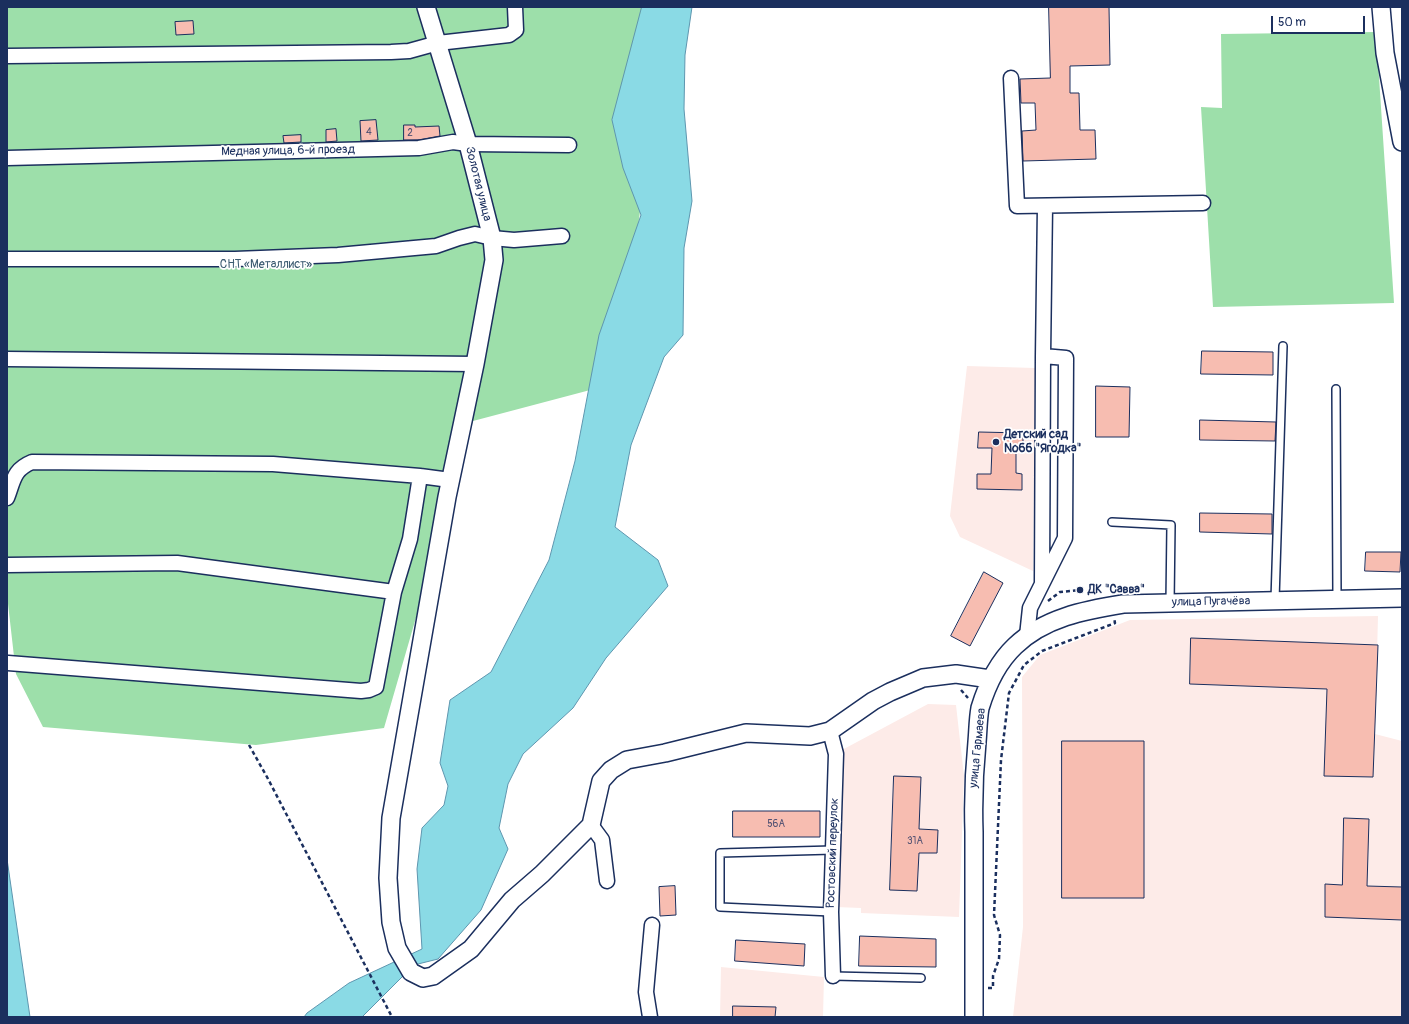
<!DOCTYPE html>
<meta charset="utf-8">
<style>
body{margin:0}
#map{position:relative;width:1409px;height:1024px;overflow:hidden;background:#fff;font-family:Pangolin,sans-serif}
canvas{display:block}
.frame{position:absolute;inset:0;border:8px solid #1b2f5e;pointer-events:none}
.scale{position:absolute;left:1271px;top:16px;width:94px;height:18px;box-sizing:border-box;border:2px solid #1b2f5e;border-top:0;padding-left:5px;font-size:12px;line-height:14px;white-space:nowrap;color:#1b2f5e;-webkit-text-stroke:3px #fff;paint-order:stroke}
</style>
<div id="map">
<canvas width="1409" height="1024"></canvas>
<div class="frame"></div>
<div class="scale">50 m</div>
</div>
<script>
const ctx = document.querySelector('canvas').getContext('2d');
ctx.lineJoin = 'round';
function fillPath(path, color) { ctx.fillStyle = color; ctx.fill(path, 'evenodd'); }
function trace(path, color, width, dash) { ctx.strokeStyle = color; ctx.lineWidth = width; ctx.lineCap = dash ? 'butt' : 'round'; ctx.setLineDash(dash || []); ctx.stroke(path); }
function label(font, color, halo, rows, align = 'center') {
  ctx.font = font + ' Pangolin,sans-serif'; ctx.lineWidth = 3.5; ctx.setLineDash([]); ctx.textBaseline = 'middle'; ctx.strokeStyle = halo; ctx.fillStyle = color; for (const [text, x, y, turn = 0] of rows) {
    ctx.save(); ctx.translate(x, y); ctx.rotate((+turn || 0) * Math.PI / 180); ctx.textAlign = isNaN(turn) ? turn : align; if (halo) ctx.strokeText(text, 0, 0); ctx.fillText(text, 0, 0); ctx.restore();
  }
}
fillPath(new Path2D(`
 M967 366 1035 368 1033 571 960 537 950 516Z
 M1378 616 1375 734 1402 741V1017H1013L1023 927 1022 677 1040 655 1130 620Z
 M928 704 956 705 964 776 959 917 861 913V908L836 907 842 750Z
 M721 967 824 977 823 1017H720Z`), '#fdebe8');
fillPath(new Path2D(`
 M7 7H649L642 196 634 258 594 389 473 421 384 728 256 745 43 727 16 674 7 595Z
 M1376 32 1394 303 1213 307 1201 107 1222 108 1221 34Z`), '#9ddfaa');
const water = new Path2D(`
 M642 7H692L685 55 684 109 692 201 684 248 683 335 664 357 631 445 615 527 658 560 668 586 606 658 573 708 523 754 508 784 499 828 508 849 481 910 438 959 414 965 362 1017H304L307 1013 349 983 422 949 417 869 422 828 444 805 448 786 440 763 450 700 491 672 549 560 575 461 599 335 641 215 623 168 612 120Z
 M7 859 30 1017H7Z`);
fillPath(water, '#8adae5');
trace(water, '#5e96af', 1);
const building = new Path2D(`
 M1049 7H1109L1110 65 1070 66V93H1079L1080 130H1095L1096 159 1023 161 1022 131 1036 130 1035 103H1021L1020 79 1050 78Z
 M193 21 194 34 176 35 175 22Z
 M376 120 378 140 361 141 360 121Z
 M404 125H415V127L439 126 440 136 418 140H404Z
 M336 129 337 141 326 142V130Z
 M301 135V142L284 143 283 136Z
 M1202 351 1273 352V375L1201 374Z
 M1096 386 1130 387 1129 437H1096Z
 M1200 420 1276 422 1275 441 1200 440Z
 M979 432 1023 433V446H1016V473L1022 474V490L977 489V474H991L992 448H978Z
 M1200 513 1272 514V534L1200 532Z
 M1366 552H1401L1400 572 1365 571Z
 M984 572 1003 583 970 646 951 636Z
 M1191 638 1378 645 1373 777 1324 776 1327 689 1190 684Z
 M1062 741H1144V898H1062Z
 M894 776 921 777 919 829 938 830 937 853H919L917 891 890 890Z
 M733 811H820V837H733Z
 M1344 818 1369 819 1367 886 1402 887V920L1325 917V884L1342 885Z
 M675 886 676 915 660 916 659 887Z
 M860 936 936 939V967L859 966Z
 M736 940 805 944 804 966 735 961Z
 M733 1006 776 1007 775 1017H733Z`);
fillPath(building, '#f7bdb1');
trace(building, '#1b2f5e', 1);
const service = new Path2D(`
 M1336 389 1337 599
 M1112 522 1171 525 1170 603
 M1275 600 1283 346
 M831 912 720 907V853L833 850
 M833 976 921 978`);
const minor = new Path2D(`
 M7 56 391 52 409 51 438 43 509 35 516 30 515 7
 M1011 78 1017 206 1203 203
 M7 158 419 148 453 142 468 144 569 145
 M7 259H235L338 255 436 246 459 238 475 234 492 238 514 240 562 236
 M7 359 475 364
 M7 498C14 480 13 470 32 462L273 464 420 476 450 480
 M7 565 177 563 394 592
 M1042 584 1043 356 1045 206
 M1027 636 1030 608 1065 538 1066 358 1043 356
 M8 663 361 691 369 690 376 687 394 592 410 539 420 476
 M830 731 836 754 831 912 833 976
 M591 825 602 840 607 881
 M650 1017 646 992 652 925`);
const tertiary = new Path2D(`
 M426 7 468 144 492 238 494 260 475 364 447 497 391 818 388 878 391 922 397 948 411 972 423 978 433 976 471 949 512 900 542 874 591 825 601 781 611 770 627 760 665 753 746 733 810 736 830 731 873 701 890 692 923 678 956 674 990 679
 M1381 7 1385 53 1402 142
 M974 1017C974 955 974 894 974 832 973 802 974 772 977 742 978 731 978 719 980 708 987 685 997 663 1015 646 1044 618 1085 610 1123 604L1402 598`);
trace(service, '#1b2f5e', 10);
trace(minor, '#1b2f5e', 17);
trace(tertiary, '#1b2f5e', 20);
trace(new Path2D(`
 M1048 601 1060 592 1080 590 1100 593
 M961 690 968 698
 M249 745 267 777 392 1017
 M988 988H993V976L999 959 1000 935 994 915 1001 760 1009 693 1024 665 1042 651 1115 623 1114 618`), '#1b2f5e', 2.5, [4, 3]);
trace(service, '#fff', 7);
trace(minor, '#fff', 14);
trace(tertiary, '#fff', 17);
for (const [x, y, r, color] of [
 [996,442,4,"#1b2f5e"],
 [1080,590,4,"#1b2f5e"]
]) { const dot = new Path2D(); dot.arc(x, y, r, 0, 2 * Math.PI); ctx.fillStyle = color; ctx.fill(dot); trace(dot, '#fff', 1.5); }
label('10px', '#525273', null, [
 ["4",369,132],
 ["2",410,133],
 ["56А",776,824],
 ["31А",915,841]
]);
label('12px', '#1b2f5e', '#fff', [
 ["Медная улица, 6-й проезд",288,151,-1],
 ["Золотая улица",478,184,76],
 ["улица Пугачёва",1211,602,-1],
 ["улица Гармаева",978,748,-84],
 ["Ростовский переулок",833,853,-88]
]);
label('12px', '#3c5b71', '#fff', [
 ["СНТ «Металлист»",266,265]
]);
label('bold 12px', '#1b2f5e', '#fff', [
 ["Детский сад",1004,435],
 ["№66 \"Ягодка\"",1004,449],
 ["ДК \"Савва\"",1088,590]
], 'left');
</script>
